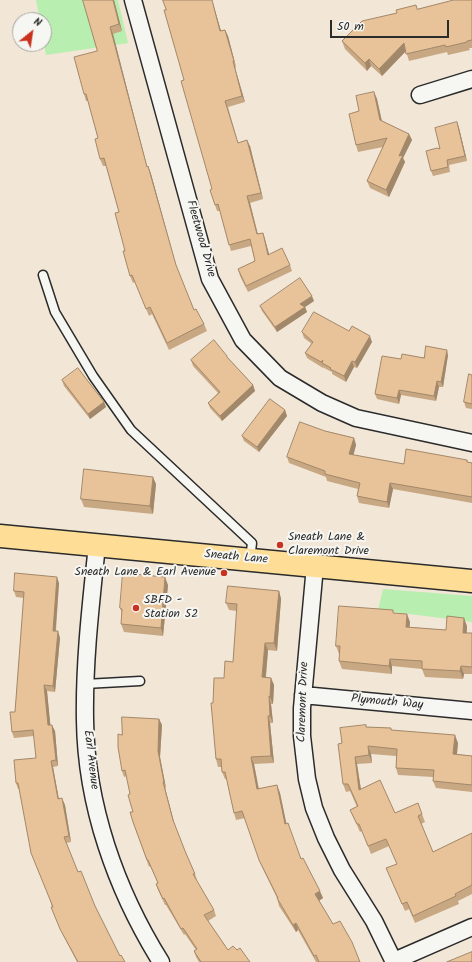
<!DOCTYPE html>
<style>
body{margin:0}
#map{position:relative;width:472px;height:962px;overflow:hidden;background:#f2e6d7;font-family:Kalam,sans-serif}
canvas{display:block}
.north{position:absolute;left:12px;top:12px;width:40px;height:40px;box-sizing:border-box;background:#f6f6f2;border:1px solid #a5a5a2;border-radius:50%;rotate:30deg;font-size:11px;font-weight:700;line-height:16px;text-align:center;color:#2b2b2b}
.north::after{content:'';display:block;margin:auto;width:14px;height:18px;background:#c8321e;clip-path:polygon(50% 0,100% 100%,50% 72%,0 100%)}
.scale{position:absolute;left:330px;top:20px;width:119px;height:18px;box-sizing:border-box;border:2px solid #2b2b2b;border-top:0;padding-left:5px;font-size:12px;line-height:14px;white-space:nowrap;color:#2b2b2b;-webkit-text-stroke:3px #f6f6f2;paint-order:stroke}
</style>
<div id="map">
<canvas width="472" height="962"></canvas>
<div class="north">N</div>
<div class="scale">50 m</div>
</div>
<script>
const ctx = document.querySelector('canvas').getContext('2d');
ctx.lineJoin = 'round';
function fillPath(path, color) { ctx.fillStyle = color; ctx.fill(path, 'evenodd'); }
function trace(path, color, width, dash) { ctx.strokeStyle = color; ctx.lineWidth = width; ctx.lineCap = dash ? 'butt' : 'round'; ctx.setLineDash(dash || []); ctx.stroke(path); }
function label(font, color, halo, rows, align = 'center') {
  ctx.font = font + ' Kalam,sans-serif'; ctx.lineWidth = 4; ctx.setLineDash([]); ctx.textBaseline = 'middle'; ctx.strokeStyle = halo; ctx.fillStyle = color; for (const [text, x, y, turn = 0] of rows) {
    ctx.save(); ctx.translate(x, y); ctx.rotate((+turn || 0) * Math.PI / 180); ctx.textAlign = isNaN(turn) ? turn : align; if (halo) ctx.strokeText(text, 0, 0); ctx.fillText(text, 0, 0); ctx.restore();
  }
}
fillPath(new Path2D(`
 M36 0H118L128 43 46 55 44 44V20H40Z
 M383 589 472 596V622L378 610Z`), '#b8eeaf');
const lane = new Path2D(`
 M43 275 55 312 93 376 131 430 252 543 250 559
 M85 684 140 681`);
const street = new Path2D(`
 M133 0 210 279 243 340 280 378 322 403 356 418 472 443
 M420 95 472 79
 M97 545C91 603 84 661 85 720 86 805 116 890 161 962
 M315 566 302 708V736L307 779 314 808 326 838 342 870 374 921 394 962
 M303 695 472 711
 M394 961 472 927`);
const primary = new Path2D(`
 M0 536 472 581`);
trace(lane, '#2b2b2b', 11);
trace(street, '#2b2b2b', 19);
trace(primary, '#2b2b2b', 25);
trace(lane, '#f6f6f2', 8);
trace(street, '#f6f6f2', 16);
trace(primary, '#fede96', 22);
fillPath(new Path2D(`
 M114 0 122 31 113 34 147 167 148 166 151 174 177 270 194 310 204 324 207 331 169 350 152 314 149 316 135 282 133 283 130 276 125 251 119 212 106 166H103L100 159 98 138 88 101H86L84 94Z
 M212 0 221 31 225 30 228 36 236 67 235 68 245 102 228 107 238 143 250 146 263 199 250 203 258 234 263 233 269 255 290 265 292 271 248 292 240 276 238 269 255 261 251 246 231 251 220 211H217L215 205 212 189Z
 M472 0V48H469L470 50 448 55 447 52 409 61 406 51 382 76 371 66 367 71 345 49 342 41 417 9Z
 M374 92 377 99 382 121 409 134 412 140 403 158 405 162 389 197 370 188 367 181 383 147 358 152 356 145 359 111Z
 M457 122 459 128 467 161 449 165 450 172 433 176 431 171 440 149Z
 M314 301 305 307 307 312 277 332 262 311 260 306Z
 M349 331 372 342 357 368 354 367 346 382 332 374V372L324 368V367L323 368 307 358 305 353 312 344 304 338 302 332Z
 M448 355 443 387H439L436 401 401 395 399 404 377 399 375 394 401 359Z
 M228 358 253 385 255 391 222 421 210 408 208 403 218 393 193 366 191 360Z
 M472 375V409L466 408 464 402Z
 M62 380 104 402 106 407 90 419 64 386Z
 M285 410 287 416 259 452 244 441 242 436Z
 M325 431 354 438 356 445 353 455 404 464 467 460 468 462 472 463V503L393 489 389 508 359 503 357 496 358 489 327 481 326 477 289 463 287 457Z
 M156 484 153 514 84 507 81 499Z
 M59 583 56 631 60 638 55 692 47 691 50 725 55 731 58 766 53 767 59 799 65 805 71 842 66 843 78 872 120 956 125 962H77L63 935 51 907H52L19 789H18L16 783 36 758 34 736 14 738 12 732 15 712 24 598 16 597 14 591Z
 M168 585 163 636 124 632 121 624 122 614 120 608Z
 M279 591 281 599 277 651 268 650 266 677 271 678 274 685 273 704H271L273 723H270L274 763 254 764 259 789 277 785 280 793 286 823 301 859 323 898 319 901 333 924 360 962H316L298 930 296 932 279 906 277 898 262 867 245 818 236 820 234 813 227 779H225L222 772V767H218L216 759 213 703 224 678 233 662 237 611 229 610 226 603Z
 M394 613 410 622 409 627 446 630 467 626V633H472V674H464L463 679 425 677 422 669 392 666V674L342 669 339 661 340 654H339L336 646Z
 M159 719 162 725 160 757 166 788H165L175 826 185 851 195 874 197 880H196L214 910 216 916 208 921 228 950H237L250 962H199L196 957 194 951 196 950 185 934 184 935 166 905H165L158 890 156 884 158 883 150 866 149 867 133 822V812L127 776 124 777 122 771V735Z
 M366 727 391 728V730L458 743 457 754 472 756V792L436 788 433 781V777L398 775 396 768V756L371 754 372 763 357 764 361 789 395 813 422 814 425 822 421 824 433 852 472 833V894L458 901 459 904 415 923 409 909 405 911 386 868 397 864 389 846 371 854 362 831 360 832 350 810 357 807 350 791 346 792 343 784 342 743Z`), '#c8a783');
fillPath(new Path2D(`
 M113 0H114L122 31 119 24Z
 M212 0 223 38 220 31Z
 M110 27 113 34 149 174 147 167Z
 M225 30 228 36 236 67 234 61Z
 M404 43 406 51 382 76 379 69Z
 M369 59 371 66 367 71 365 63Z
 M233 61 235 68 245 102 242 96Z
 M374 92 377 99 383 127 380 120Z
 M457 122 459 128 467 161 465 156Z
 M409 134 412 140 403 158 405 162 389 197 386 190 399 156Z
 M247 140 250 146 263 199 261 193Z
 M148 166 151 174 178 272 176 265Z
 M247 196 250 203 259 240 257 234Z
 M263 233 265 239 271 261 268 255Z
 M312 296 314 301 305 307 307 312 277 332 275 327 300 304Z
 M370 336 372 342 357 368 355 362Z
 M447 350 448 355 443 387 441 382Z
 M352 361 354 367 346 382 344 376Z
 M437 381 439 387 436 401 434 396Z
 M253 385 255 391 222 421 220 416Z
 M399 390 401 395 399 404 397 398Z
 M104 402 106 407 90 419 88 414Z
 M285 410 287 416 259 452 257 447Z
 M354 438 356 445 352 461 349 454Z
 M153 477 156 484 153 514 150 506Z
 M390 483 393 489 389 508 387 502Z
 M57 577 59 583 55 637 53 631Z
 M165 577 168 585 163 636 161 628Z
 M279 591 281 599 277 651 274 643Z
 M407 614 410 622 409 635 406 627Z
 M464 618 467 626 466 640 463 633Z
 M58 631 60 638 55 692 53 686Z
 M265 643 268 650 265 685 262 677Z
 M390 659 392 666V674L389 666Z
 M461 666 464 674 463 679 460 671Z
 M271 678 274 685 273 704 270 697Z
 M44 685 47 691 51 731 48 725Z
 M269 696 271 704 273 723 270 716Z
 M268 716 270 723 274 763 271 756Z
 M159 719 162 725 160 757 166 788 164 782 158 751Z
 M52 725 55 731 58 766 56 760Z
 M455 735 458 743 456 762 453 754Z
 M368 746 371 754 372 763 369 755Z
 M251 757 254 764 260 797 257 789Z
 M355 757 357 764 362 797 359 790Z
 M51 761 53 767 60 806 58 799Z
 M163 782 165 788 175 826 173 820Z
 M277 785 280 793 288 831 285 824Z
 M62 798 65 805 71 842 69 836Z
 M320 891 323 898 317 902 315 894Z
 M296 923 298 930 296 932 293 925Z`), '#a2886a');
const building = new Path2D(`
 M83 0H113L119 24 110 27 147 167 148 166 176 265 194 310 196 309 204 324 167 343 150 307 146 309 132 275 130 276 123 251H125L115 213 119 212 104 158 100 159 95 139 98 138 86 94H84L74 57 97 51Z
 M163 0H212L220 31 225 30 234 61H233L242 96 225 101 238 143 247 140 261 193 247 196 257 234 263 233 268 255 282 248 290 265 246 286 238 269 255 261 250 239 229 245 218 204 215 205 210 190 212 189 181 81 184 80 164 10H166Z
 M454 0H472V40L467 41V42L446 47 445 45 406 54 404 43 379 69 369 59 365 63 342 41 362 21 397 13 396 10 416 5 417 9Z
 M374 92 380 120 409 134 399 156 403 155 386 190 367 181 387 138 356 145 349 114 359 111 356 96Z
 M457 122 465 156 447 160 448 167 431 171 426 151 437 148 440 149 435 128Z
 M300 278 312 296 300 304 305 307 275 327 260 306Z
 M314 312 349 331 352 326 370 336 355 362 352 361 344 376 330 369 331 368 322 363 323 360 321 362 305 353 313 342 302 332Z
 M214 340 227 356V357L253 385 220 416 208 403 220 392 191 360Z
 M426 346 447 350 441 382 437 381 434 396 399 390 397 398 375 394 382 356 401 359 402 354 424 358Z
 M78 368 104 402 88 414 62 380Z
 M469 374 472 375V404L464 402Z
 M270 399 285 410 257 447 242 436Z
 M300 422 325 431 354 438 349 454 404 464 406 449 467 460V462L472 463V497L390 483 387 502 357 496 360 483 325 474V471L287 457Z
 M84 469 153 477 150 506 81 499Z
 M15 573 57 577 53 631H58L53 686 44 685 48 725H52L56 760 51 761 58 799 62 798 69 836 64 837 78 872 81 871 95 906 120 956 121 955 125 962H78L60 929 51 907H53L31 853 18 783H16L14 760 36 758 33 730 12 732 10 712H15L24 592 14 591Z
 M123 573 165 577 161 628 121 624 122 609 120 608Z
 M228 586 279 591 274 643H265L262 677 271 678 270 697 269 696 270 716H268L271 756 251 757 257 789 277 785 285 824 288 823 301 859 303 858 320 891 315 894 333 924 340 921 352 942 360 962H319L316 955 314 956 296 923 293 925 277 898H278L259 860 242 811 234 813 225 772H222L221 759H216L211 703H213L214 678H224L225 661 233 662 237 604 226 603Z
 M339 606 393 610V613L407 614 406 627 446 630 447 616 464 618 463 633H472V667L461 666 460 671 422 669V661L390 659 389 666 339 661 340 646H336Z
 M122 717 159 719 158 751 164 782H163L173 820 185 851 195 874H193L214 910 204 915 228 950 233 946 237 950 240 948 250 962H201L194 951 197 949 183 928 181 929 164 898 163 899 156 884 158 883 148 860H147L133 822 130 812H133L128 795 130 794 125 770 122 771 118 747V734L122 735Z
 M366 725V727L391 728V730L455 735 453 754 472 756V785L433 781 434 770 396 768 397 749 368 746 369 755 355 757 359 790 380 780 395 813 418 803 422 814 418 816 433 852 472 833V885L455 894 456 896 413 916 407 902 402 904 386 868 397 864 386 839 368 846 359 824H357L350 810 358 806 348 784H343L338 744 342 743 340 728Z
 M472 952V962H447Z`);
fillPath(building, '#e8c298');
trace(building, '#a2886a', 1);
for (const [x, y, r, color] of [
 [280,545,4,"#c8321e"],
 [224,573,4,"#c8321e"],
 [136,608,4,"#c8321e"]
]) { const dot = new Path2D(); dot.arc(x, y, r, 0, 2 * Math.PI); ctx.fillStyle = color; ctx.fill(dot); trace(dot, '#f6f6f2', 1.5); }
label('12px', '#2b2b2b', '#f6f6f2', [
 ["Fleetwood Drive",200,239,74],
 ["Sneath Lane",236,558,5],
 ["Claremont Drive",304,702,-88],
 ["Plymouth Way",387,703,5],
 ["Earl Avenue",90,760,83]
]);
label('12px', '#2b2b2b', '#f6f6f2', [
 ["Sneath Lane &",288,538],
 ["Claremont Drive",288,552],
 ["Sneath Lane & Earl Avenue",216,573,"right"],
 ["SBFD -",144,601],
 ["Station 52",144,615]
], 'left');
</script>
